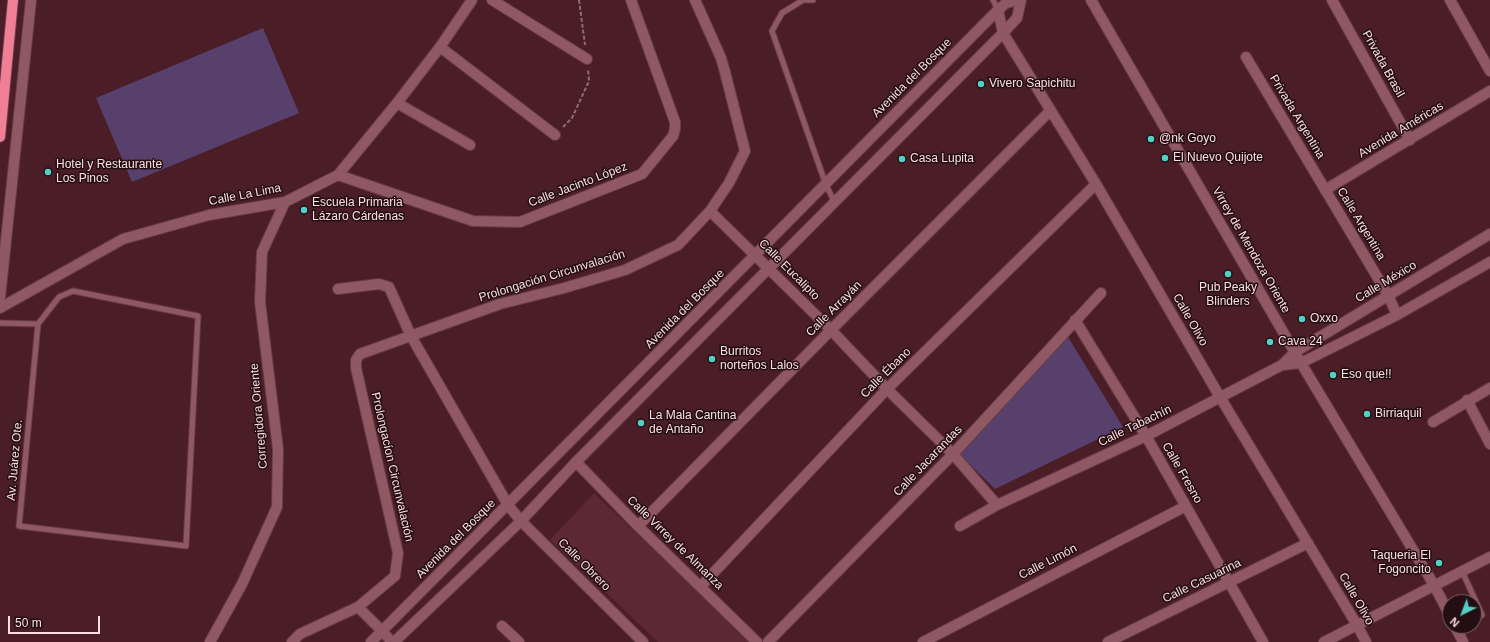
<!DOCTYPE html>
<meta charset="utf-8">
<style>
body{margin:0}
#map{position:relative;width:1490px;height:642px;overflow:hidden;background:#4a1d27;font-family:Arial,sans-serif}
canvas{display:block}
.north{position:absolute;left:1442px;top:594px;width:40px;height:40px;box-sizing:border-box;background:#230f13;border:1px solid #7a6266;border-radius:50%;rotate:222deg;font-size:11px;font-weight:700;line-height:16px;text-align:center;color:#fddee3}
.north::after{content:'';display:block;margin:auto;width:14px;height:18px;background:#55cec4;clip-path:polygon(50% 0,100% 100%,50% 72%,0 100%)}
.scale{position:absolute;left:8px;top:616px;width:92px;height:18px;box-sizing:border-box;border:2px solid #fddee3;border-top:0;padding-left:5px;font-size:12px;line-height:14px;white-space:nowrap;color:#fddee3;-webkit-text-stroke:3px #230f13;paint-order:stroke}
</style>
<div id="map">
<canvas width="1490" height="642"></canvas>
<div class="north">N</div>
<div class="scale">50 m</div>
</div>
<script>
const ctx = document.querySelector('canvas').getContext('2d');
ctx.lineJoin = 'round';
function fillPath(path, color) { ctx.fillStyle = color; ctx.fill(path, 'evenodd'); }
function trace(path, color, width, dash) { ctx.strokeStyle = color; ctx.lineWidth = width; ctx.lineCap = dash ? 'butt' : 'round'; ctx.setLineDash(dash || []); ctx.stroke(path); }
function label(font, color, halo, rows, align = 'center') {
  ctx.font = font + ' Arial,sans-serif'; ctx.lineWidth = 3; ctx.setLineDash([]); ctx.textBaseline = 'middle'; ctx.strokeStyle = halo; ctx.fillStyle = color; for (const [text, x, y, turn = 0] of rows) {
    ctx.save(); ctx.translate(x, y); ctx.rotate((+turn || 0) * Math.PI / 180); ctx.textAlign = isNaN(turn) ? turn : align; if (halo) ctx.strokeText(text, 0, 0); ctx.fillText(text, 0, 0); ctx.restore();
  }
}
fillPath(new Path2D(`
 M594 493 749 640 747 642H658L550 540Z`), '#5b2833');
fillPath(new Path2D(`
 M263 28 299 113 132 182 96 98Z
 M1068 337 1123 427 995 489 957 452Z`), '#58406c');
const service = new Path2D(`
 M813 0H803L782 13 772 31 826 185 835 203
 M993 0 998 10
 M0 323 38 324 59 297 73 291 198 316 186 546 19 526 38 324
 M1462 571 1482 615 1474 620`);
const minor = new Path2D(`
 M492 0 587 59
 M1332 0 1410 140
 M1450 0 1490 71
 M998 10 1003 33 1096 184 1220 397 1357 625 1366 642
 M440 47 555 135
 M1246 57 1388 295 1397 315
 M397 103 470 145
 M338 175 473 221 520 222 642 174 673 136 675 129V122L631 0
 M1325 190 1490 91
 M710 211 831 330 887 389 953 454 997 505
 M338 289 379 284 389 287 411 336 508 505 521 521 643 642
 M0 308 123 239 209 215 285 202 338 175 397 103 440 47 472 0
 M1075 320 1146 436 1263 642
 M1282 365 1301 363 1397 315 1490 262
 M1467 400 1490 444
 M1433 422 1490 388
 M576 462 638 526 757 642
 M638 526 831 330 1050 111
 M960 526 997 505 1146 436 1282 365 1295 352 1490 234
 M701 586 887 389 1096 184
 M358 607 382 631 392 642
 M502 626 519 642
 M210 642 242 584 277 507 278 449 260 302 262 252 285 202
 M292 642 300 634 358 607 395 576 398 553 356 368V360L360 354 500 304 564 288 625 270 678 245 710 211 729 183 745 151 725 72 721 58 695 0
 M768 642 953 454 1101 293
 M923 642 1186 506
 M1108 642 1308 543
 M1324 642 1490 557`);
const tertiary = new Path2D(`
 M1091 0 1301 363 1434 585 1450 616
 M0 298 31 0
 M1455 626 1463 642
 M371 642 998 10 1006 3 1019 0
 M394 642 521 521 576 462 1003 33 1017 18 1021 0`);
const primary = new Path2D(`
 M0 137 13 0`);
trace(service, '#673c45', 7);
trace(minor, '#673c45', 12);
trace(tertiary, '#673c45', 12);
trace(primary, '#673c45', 12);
trace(new Path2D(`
 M579 0 585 45
 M563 127 572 118 589 81 588 69`), '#916a72', 2, [4, 2]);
trace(service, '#905862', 5);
trace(minor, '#905862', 10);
trace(tertiary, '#905862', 10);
trace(primary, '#f07e95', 10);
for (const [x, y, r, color] of [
 [981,84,4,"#55cec4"],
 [1151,139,4,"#55cec4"],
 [1165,158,4,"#55cec4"],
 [902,159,4,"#55cec4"],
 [48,172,4,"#55cec4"],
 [304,210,4,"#55cec4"],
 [1228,274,4,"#55cec4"],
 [1302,319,4,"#55cec4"],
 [1270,342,4,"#55cec4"],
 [712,359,4,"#55cec4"],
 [1333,375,4,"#55cec4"],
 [1367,414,4,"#55cec4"],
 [641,423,4,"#55cec4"],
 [1439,563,4,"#55cec4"]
]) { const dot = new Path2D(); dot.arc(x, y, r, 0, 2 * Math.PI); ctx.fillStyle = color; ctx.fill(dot); trace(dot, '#230f13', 1.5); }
label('12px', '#fddee3', '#230f13', [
 ["Privada Brasil",1383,64,61],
 ["Avenida del Bosque",912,78,-45],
 ["Privada Argentina",1297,117,59],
 ["Avenida Américas",1401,130,-31],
 ["Calle Jacinto López",578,185,-21],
 ["Calle La Lima",245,195,-11],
 ["Calle Argentina",1361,224,59],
 ["Virrey de Mendoza Oriente",1251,250,60],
 ["Calle Eucalipto",789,270,45],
 ["Prolongación Circunvalación",552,276,-17],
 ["Calle México",1386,282,-31],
 ["Avenida del Bosque",685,309,-45],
 ["Calle Arrayán",834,309,-45],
 ["Calle Olivo",1190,320,60],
 ["Calle Ébano",886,373,-45],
 ["Corregidora Oriente",259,416,-95],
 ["Calle Tabachín",1135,426,-26],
 ["Av. Juárez Ote.",15,460,-85],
 ["Calle Jacarandas",928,461,-46],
 ["Prolongacíon Circunvalación",392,467,77],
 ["Calle Fresno",1182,473,60],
 ["Avenida del Bosque",456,539,-45],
 ["Calle Virrey de Almanza",675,543,44],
 ["Calle Limón",1048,562,-27],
 ["Calle Obrero",584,565,45],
 ["Calle Casuarina",1202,581,-26],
 ["Calle Olivo",1356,599,60]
]);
label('12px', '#fddee3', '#230f13', [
 ["Vivero Sapichitu",989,84],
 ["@nk Goyo",1159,139],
 ["El Nuevo Quijote",1173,158],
 ["Casa Lupita",910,159],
 ["Hotel y Restaurante",56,165],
 ["Los Pinos",56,179],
 ["Escuela Primaria",312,203],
 ["Lázaro Cárdenas",312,217],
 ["Pub Peaky",1228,288,"center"],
 ["Blinders",1228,302,"center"],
 ["Oxxo",1310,319],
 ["Cava 24",1278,342],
 ["Burritos",720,352],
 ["norteños Lalos",720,366],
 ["Eso que!!",1341,375],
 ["Birriaquil",1375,414],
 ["La Mala Cantina",649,416],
 ["de Antaño",649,430],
 ["Taqueria El",1431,556,"right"],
 ["Fogoncito",1431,570,"right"]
], 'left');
</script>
